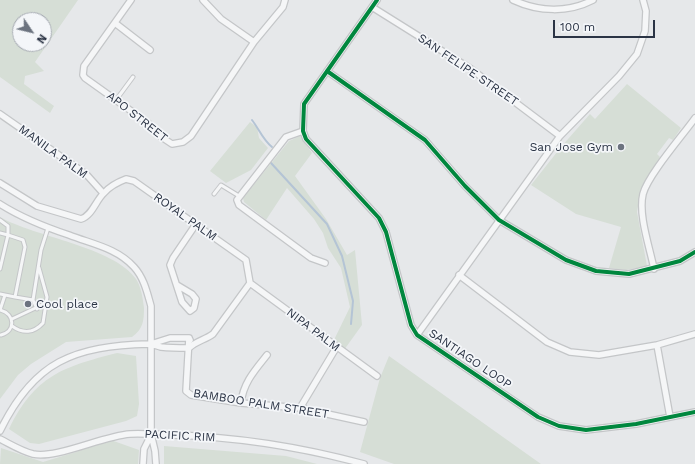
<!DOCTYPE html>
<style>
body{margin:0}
#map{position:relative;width:695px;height:464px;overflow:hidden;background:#e6e8ea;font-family:"Work Sans",sans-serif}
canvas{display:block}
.north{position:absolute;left:12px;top:12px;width:40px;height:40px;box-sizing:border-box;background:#f4f6f9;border:1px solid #a4a8b1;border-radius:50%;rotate:125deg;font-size:11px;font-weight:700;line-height:16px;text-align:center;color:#2b3445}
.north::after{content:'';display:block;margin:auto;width:14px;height:18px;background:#6c737f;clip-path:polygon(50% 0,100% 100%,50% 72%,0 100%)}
.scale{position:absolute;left:553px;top:20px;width:102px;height:18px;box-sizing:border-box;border:2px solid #2b3445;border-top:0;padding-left:5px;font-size:12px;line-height:14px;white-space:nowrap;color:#2b3445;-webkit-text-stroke:3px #f4f6f9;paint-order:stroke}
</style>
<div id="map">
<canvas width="695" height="464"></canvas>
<div class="north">N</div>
<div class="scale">100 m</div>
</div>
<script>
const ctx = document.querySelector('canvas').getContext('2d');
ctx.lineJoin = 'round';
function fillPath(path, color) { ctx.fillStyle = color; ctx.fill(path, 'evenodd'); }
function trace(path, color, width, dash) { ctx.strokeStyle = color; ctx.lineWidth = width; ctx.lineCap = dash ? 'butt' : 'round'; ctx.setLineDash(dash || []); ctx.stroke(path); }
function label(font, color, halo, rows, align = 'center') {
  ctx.font = font + ' "Work Sans",sans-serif'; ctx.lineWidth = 3.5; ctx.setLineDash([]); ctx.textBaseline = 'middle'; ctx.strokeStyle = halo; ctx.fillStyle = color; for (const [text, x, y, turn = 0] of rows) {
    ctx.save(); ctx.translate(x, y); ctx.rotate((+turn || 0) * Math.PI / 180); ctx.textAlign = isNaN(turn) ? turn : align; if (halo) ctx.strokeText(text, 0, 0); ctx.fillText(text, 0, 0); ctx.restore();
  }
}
fillPath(new Path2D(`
 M0 0H78L35 62 44 71 25 76 24 84 54 106 50 113 0 77ZM20 20H44V44H20Z
 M627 84 681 128 673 140 669 138 657 154 660 157 641 190 637 212 647 266 626 270 609 268 621 227 576 214 531 185 561 147 590 114 595 119Z
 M250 122 257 127 259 138 268 148 251 170 226 183 210 171Z
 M300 136 312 153 295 176 326 219 347 255 355 250 362 325 344 350 333 342 350 307 341 268 328 248 323 233 314 219 287 188 266 220 244 202 243 198 289 141Z
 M0 217C35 237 114 247 136 279 141 286 143 299 144 308 144 321 143 329 132 337L66 342 31 364 18 375 0 399Z
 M117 353 136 356 139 404 137 416 126 421 39 444 30 443 9 429C35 376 62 367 117 353Z
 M389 356 541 464H394L360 452 380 378Z
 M108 439 139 450 138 464H0L1 448 43 462 76 452Z
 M164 446 286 456 317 464H164Z`), '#d6ded6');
trace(new Path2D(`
 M252 120C259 129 263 140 272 147
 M271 163 327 224 342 256 353 301 351 324`), '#b4c4d5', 2);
const service = new Path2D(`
 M116 100 133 77
 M214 194 221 185 239 196
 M0 220 8 226V235L0 233
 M0 269 8 235 23 240 25 247 15 297 0 294
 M15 297 33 300
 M37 309 33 300 41 250 48 228
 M0 310C15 314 16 331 1 335
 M0 310 5 295
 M12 319 44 304
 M12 326C23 334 34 333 43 323L47 297 39 268`);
const minor = new Path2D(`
 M131 0 84 66 83 75 85 78 148 123 160 136 172 144 183 142 191 136 254 42 283 7 285 0
 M203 0 221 19 254 42
 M377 0 304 104 303 131 306 139 379 218 386 232 411 325 417 335 538 417 559 426 586 430 636 424 695 412
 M513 0C539 12 568 13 593 0
 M372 7 471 69 560 136
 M115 23 150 50
 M327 71 425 140 465 186 499 220 566 260 596 271 629 274 680 261 695 252
 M0 114 86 174 103 193
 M303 131 286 137 237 200 239 205 311 258 325 263
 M0 183 37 206 81 219C92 216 96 200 104 193 110 186 118 182 126 179L134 181 246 260 250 283
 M0 204C22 218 45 227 69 235 92 244 117 248 134 267 144 278 147 292 151 306V434L155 451 156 464
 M654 269C650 248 638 215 643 194 648 175 683 135 695 118
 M459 275 547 342 570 352 599 355 657 345 695 334
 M250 283 377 376
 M177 285 192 294 196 299 194 308 190 311 182 302 170 265 173 258 196 224
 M417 335 560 136 619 76 637 54 645 31 646 11 643 0
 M189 338 186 391 191 395 241 403 300 408 364 422
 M151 344 170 338H189L190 340
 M657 345 670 417
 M241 403C243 383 255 370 267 355
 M300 408 336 348
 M0 431C34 361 74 346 149 344 153 344 157 346 161 347 170 348 180 348 189 348 196 341 205 340 213 334L250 283
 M0 439C10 444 21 451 33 454 57 459 102 436 130 434 144 433 159 435 173 435 238 437 301 447 364 464
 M143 464 144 449 151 435`);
trace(service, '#c4c6c8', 5);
trace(minor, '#c4c6c8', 8);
trace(service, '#f5f6f7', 3);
trace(minor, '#f5f6f7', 5.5);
trace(new Path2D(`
 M377 0 304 104 303 131 306 139 379 218 386 232 411 325 417 335 538 417 559 426 586 430 636 424 695 412
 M327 71 425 140 465 186 499 220 566 260 596 271 629 274 680 261 695 252`), '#00873e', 4);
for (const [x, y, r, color] of [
 [621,147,4,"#6c737f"],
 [28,304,4,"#6c737f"]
]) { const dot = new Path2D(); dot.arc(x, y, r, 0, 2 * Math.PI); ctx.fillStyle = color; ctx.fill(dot); trace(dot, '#f4f6f9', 1.5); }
label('12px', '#2b3445', '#f4f6f9', [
 ["SAN FELIPE STREET",468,70,34],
 ["APO STREET",137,117,38],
 ["MANILA PALM",53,152,36],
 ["ROYAL PALM",185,217,35],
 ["NIPA PALM",313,330,37],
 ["SANTIAGO LOOP",470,359,34],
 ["BAMBOO PALM STREET",261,404,9],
 ["PACIFIC RIM",180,436,3]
]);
label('12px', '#2b3445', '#f4f6f9', [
 ["San Jose Gym",613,147],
 ["Cool place",36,304,"left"]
], 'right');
</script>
